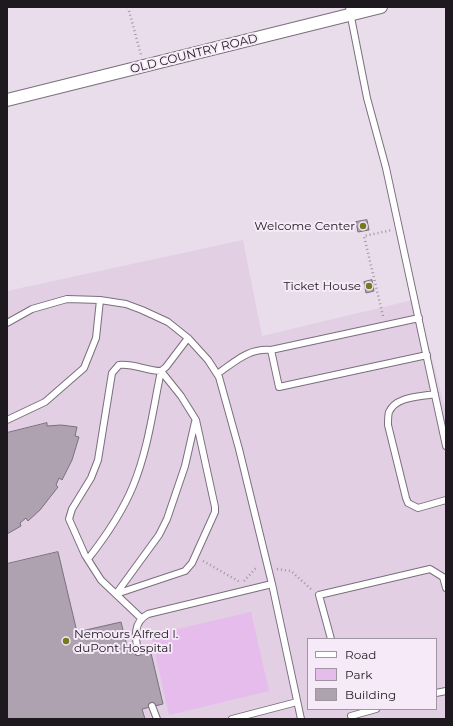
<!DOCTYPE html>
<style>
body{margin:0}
#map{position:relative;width:453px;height:726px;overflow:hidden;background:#e9dceb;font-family:Montserrat,sans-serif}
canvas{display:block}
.frame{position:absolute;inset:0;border:8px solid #1e191f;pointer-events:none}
.legend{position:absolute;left:307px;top:638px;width:130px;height:72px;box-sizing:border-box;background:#f6e9f8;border:1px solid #a096a1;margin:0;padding:5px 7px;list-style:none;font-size:12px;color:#1e191f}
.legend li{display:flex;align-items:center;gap:8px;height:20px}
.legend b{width:20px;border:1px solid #a096a1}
</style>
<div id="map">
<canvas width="453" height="726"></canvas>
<div class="frame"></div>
<ul class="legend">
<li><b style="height:5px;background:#fff"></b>Road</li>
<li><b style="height:11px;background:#e5bceb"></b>Park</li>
<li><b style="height:11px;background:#aea2b0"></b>Building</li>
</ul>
</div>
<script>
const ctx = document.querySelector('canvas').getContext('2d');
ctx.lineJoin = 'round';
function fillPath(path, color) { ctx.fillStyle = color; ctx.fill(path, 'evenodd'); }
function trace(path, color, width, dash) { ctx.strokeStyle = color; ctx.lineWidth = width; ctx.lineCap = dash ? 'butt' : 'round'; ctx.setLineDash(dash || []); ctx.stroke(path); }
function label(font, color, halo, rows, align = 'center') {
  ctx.font = font + ' Montserrat,sans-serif'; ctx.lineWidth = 4; ctx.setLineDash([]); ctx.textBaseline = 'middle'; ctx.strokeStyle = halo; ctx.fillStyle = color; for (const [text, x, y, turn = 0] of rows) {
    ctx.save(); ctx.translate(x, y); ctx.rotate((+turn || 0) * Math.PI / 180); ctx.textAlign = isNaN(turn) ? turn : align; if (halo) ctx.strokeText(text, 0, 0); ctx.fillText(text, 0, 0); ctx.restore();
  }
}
fillPath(new Path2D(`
 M243 240 262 336 417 299 446 413V719H7V291ZM308 639H436V709H308Z`), '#e2cfe4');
fillPath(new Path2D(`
 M251 612 269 691 169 715 151 635Z`), '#e5bceb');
const building = new Path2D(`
 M367 220 369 230 358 232 356 222Z
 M372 280 374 291 366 293 364 282Z
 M47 423V426L61 425 77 427 75 436 79 437 72 460 62 480 59 478 56 485 58 487 40 510 28 521 26 518 20 523 21 526 7 534V433Z
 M58 552 77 632 121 622 129 654 150 649 163 704 142 709 145 719H7V564Z`);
fillPath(building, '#aea2b0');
trace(building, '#7b707d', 1);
const lane = new Path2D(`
 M349 7 367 98 386 168 446 446
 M7 323 32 309 67 299 100 300 126 304 142 310 168 322 188 338 208 360 219 377 239 449 272 584 301 719
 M271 350 279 387 427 355
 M217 374C235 362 248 348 271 350L419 318
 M435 394C420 397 396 396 389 412 388 415 388 421 388 425L406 498 408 503 418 508 446 500
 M7 420 45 402 84 368 96 338 100 300
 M88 559C106 536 122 513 133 486 148 450 153 409 161 371
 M116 594 185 571 192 563 215 512V507L196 420 181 396 161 371
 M116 594 159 535 167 519 185 466 195 422
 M141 618 101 580 85 555 69 519 72 509 91 478 98 460 112 373 119 365C133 363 147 371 161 371L166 367 188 338
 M331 639 319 595 430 569 443 577 446 588
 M138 652C135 637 133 622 148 614L272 584
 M436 693 446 691
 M152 706 157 719
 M351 716 376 709
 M232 719 297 702`);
const street = new Path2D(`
 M7 100 381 7`);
trace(lane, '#7a6f7c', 8);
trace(street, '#7a6f7c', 14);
trace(new Path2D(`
 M128 7 141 55
 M383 316 364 236 392 230
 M203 561 240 582
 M277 569 291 571 312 590
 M244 581 255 569H258`), '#a196a2', 2.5, [1, 3]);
trace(lane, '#fff', 6);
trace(street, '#fff', 12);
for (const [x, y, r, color] of [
 [363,226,4,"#757921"],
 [369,286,4,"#757921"],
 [66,641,4,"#757921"]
]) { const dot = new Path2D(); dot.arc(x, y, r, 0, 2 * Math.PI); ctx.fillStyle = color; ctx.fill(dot); trace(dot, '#f6e9f8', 1.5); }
label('12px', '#1e191f', '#f6e9f8', [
 ["OLD COUNTRY ROAD",194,54,-14]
]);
label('12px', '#1e191f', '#f6e9f8', [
 ["Welcome Center",355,226],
 ["Ticket House",361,286],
 ["Nemours Alfred I.",74,634,"left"],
 ["duPont Hospital",74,648,"left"]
], 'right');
</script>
